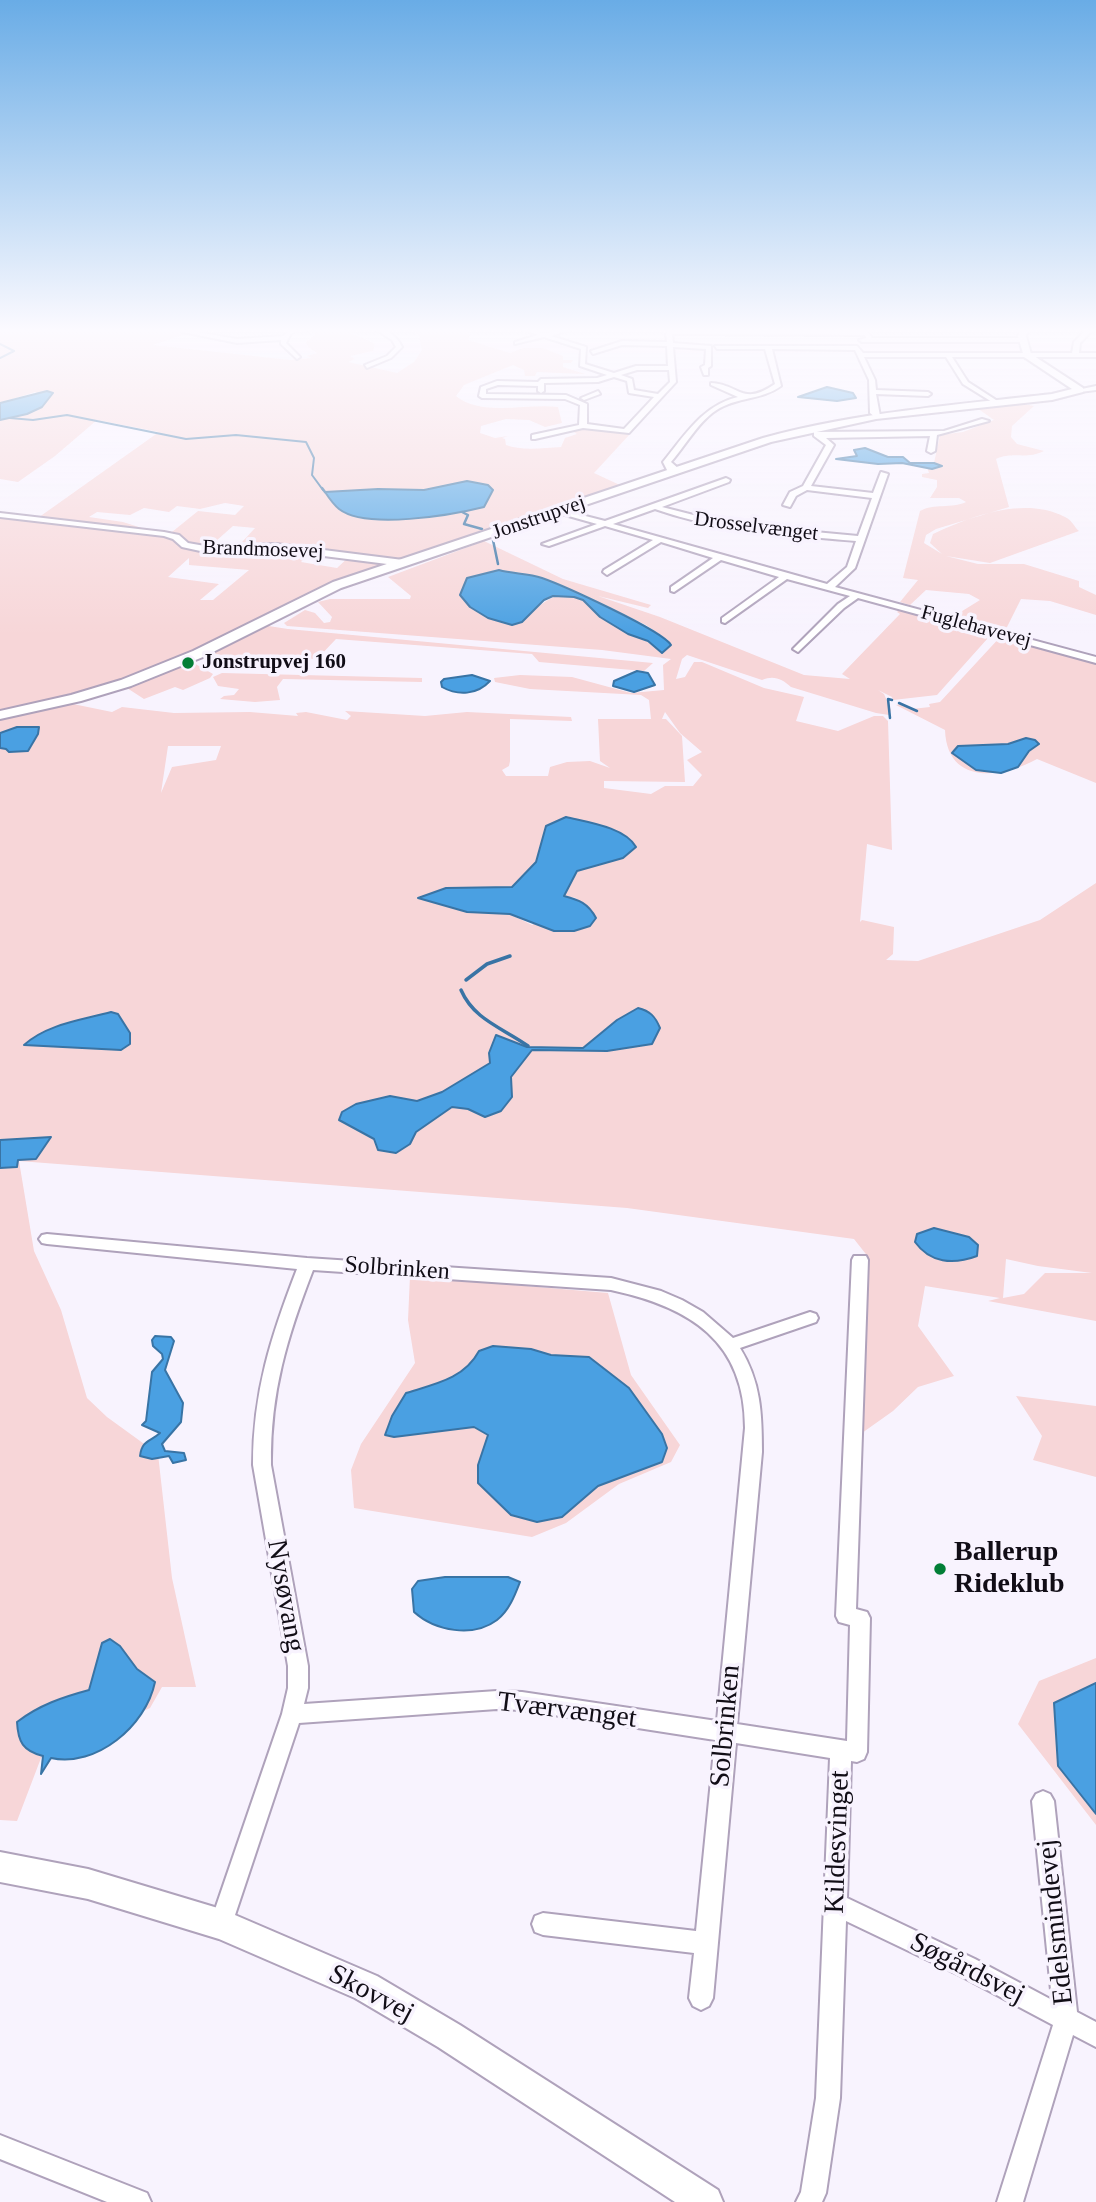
<!DOCTYPE html>
<meta charset="utf-8">
<style>
body{margin:0}
canvas{display:block;background:#f8f3fe}
</style>
<canvas width="1096" height="2202"></canvas>
<script>
const ctx = document.querySelector('canvas').getContext('2d');
ctx.lineJoin = 'round';
function fillPath(path, color) { ctx.fillStyle = color; ctx.fill(path, 'evenodd'); }
function trace(path, color, width, dash) { ctx.strokeStyle = color; ctx.lineWidth = width; ctx.lineCap = dash ? 'butt' : 'round'; ctx.setLineDash(dash || []); ctx.stroke(path); }
function label(font, color, halo, rows, align = 'center') {
  ctx.font = font + ' "Times New Roman",serif'; ctx.lineWidth = 7; ctx.setLineDash([]); ctx.textBaseline = 'middle'; ctx.strokeStyle = halo; ctx.fillStyle = color; for (const [text, x, y, turn = 0] of rows) {
    ctx.save(); ctx.translate(x, y); ctx.rotate((+turn || 0) * Math.PI / 180); ctx.textAlign = isNaN(turn) ? turn : align; if (halo) ctx.strokeText(text, 0, 0); ctx.fillText(text, 0, 0); ctx.restore();
  }
}
fillPath(new Path2D(`
 M0 328H203L153 345 290 360 312 358 307 356 317 353 308 347 306 342 316 334 297 328H355L352 333 375 344 373 351 350 356 355 359 348 362 397 373 414 362 422 350 419 336 411 328H471L468 340 510 353 523 348H543L563 356V360H573L571 363H563V367L585 374 537 372 535 376H525L524 370 513 365 464 385 456 396C481 417 527 403 558 407L562 423 545 427 529 420 506 419 481 426 480 433 495 438 508 436 502 438 505 439 506 445C521 451 544 448 561 447L565 438 577 434 571 430 583 428 630 434 594 473 622 486 404 560 242 542 255 528 233 526 216 541 311 551 301 562 337 568 350 556 385 560 389 567 298 598 195 654 108 687 0 711V515L35 520 159 432 97 420 55 456 18 482 0 479V420C18 416 37 414 48 398L35 392 0 403ZM467 481 493 490 488 496 325 493 378 489 424 490ZM225 503 244 506 235 515 198 511 167 536 123 522 89 517 97 512 130 515 144 508 169 512 177 506 200 509ZM189 558V565L249 570 213 600H200L219 584 168 577Z
 M1017 403 1034 406 1012 426 1011 437 1017 444 1044 451C1026 460 1014 451 996 459L1009 507 936 529 926 535 924 543 942 554 930 543 933 534C971 516 1025 496 1065 517 1073 521 1074 527 1079 531L990 563 946 556 978 564H1024L1079 581V587L1096 595V615L1050 601 1021 599 1004 633 951 618 980 600 969 594 926 590 910 605 900 602 918 580 903 578 920 511C934 503 951 509 966 502L959 498H930L937 487V480L922 477V474L929 473 927 467 936 469 942 466 934 463 940 435 963 432 994 420 977 408Z
 M484 541 563 579 651 605 648 608 598 596 660 617 804 675 850 679 842 674 900 614 897 612 901 608 997 633 992 639 988 638 937 695 893 700 892 697 878 690 884 694 891 710 889 715 876 713 791 687C782 679 774 675 762 680L687 655 682 659 676 679 685 677 694 662H702L764 688 804 697 796 721 838 731 874 716H883L888 721 892 850 867 844 860 922 862 920 894 927 893 954 886 960 918 961 1040 920 1096 883V1321L988 1301 1000 1298 925 1286 918 1326 954 1376 918 1387 893 1411 862 1433 860 1275 869 1258 854 1239 627 1208 19 1161 34 1251 61 1310 87 1398 107 1417 158 1454 172 1578 196 1687H162L150 1708 41 1758 17 1821 0 1820V717L73 704 112 712 122 707 174 713 250 712 298 716 296 713 306 712 347 720 351 716 345 711 425 716 467 712 571 717 572 721 510 719V761L509 766 502 770 506 776H548L550 767 567 762 590 761 610 768 600 761 598 719H651L649 700 641 695 530 689 495 682 494 678 520 675 572 677 631 693 664 690 663 665 671 659 602 650 287 626 284 623 305 610 315 613 324 623 330 622 332 617 318 602 330 599H410L411 596 388 577ZM499 570 540 577 572 590 646 625 668 640 657 648C643 638 627 633 613 625 601 618 594 606 583 600 561 588 544 600 530 615L488 618 470 607 460 595 465 582ZM665 712 680 733 702 752 687 760 702 775 693 786H665L651 794 604 788V781L685 782 682 736 666 719H662ZM168 746H221L216 760 172 767 161 793ZM591 823 632 840 636 847 623 858 578 871 563 896 577 898 532 925 510 914 467 912 419 898 446 888 512 887 536 862 546 826ZM1006 1259 1038 1266 1092 1273H1045L1024 1294 1003 1298Z
 M262 625 288 629 653 663 644 671 539 662 532 654 336 639 318 658 310 659 303 668 262 664 242 658 209 653Z
 M1002 635 1096 661V783L1037 759C1001 779 947 785 945 730L896 705 900 704 912 709 930 707 929 704 940 702Z
 M192 662 213 674 210 678 183 690 175 687 144 699 127 688Z
 M222 673 422 678V682L283 679 277 687 280 700 255 702 220 699 224 696 234 695 239 689 218 686 213 677Z
 M410 1276 608 1293 631 1375 680 1445 671 1462 619 1484 566 1523 532 1537 354 1508 351 1470 361 1444 415 1363 408 1320Z
 M1016 1396 1096 1406V1477L1033 1460 1042 1436Z
 M1096 1658V1825L1018 1724 1039 1681Z`), '#f7d6d8');
const water = new Path2D(`
 M827 387 853 393 856 398 837 401 798 397Z
 M47 391 53 393 42 407 27 414 0 420V403Z
 M865 448 888 457H903L910 463H934L942 466 932 469 902 463 878 464 836 459 857 456 854 450Z
 M467 481 488 485 493 490 484 507C452 515 366 530 339 509 334 505 329 498 325 492L378 489 424 490Z
 M499 570C513 574 528 573 542 578 562 585 662 630 671 645L662 653 648 641 628 634 600 617 583 600 574 597 553 596 544 600 522 622 512 625 488 618 470 607 460 595 467 578Z
 M637 671 648 673 655 685 634 692 613 686 614 681Z
 M472 675 490 681C477 695 458 696 442 687L441 682 444 679Z
 M17 727H39L38 734 28 751 9 752 6 749 0 748V733Z
 M1026 738 1035 740 1039 744 1029 751 1018 767 1001 773 976 770 952 753 958 746 1008 744Z
 M566 817C586 822 625 827 636 847L623 858 577 871 564 896C579 900 588 903 596 918L590 926 574 931H554L510 914 467 912 418 898 446 888 512 887 536 862 546 826Z
 M638 1008C650 1011 655 1016 660 1028L652 1044 607 1051 532 1050 511 1077 512 1097 501 1111 485 1117 468 1109 452 1107 416 1132 410 1144 396 1153 378 1150 374 1139 339 1120 342 1112 356 1104 390 1096 417 1101 442 1092 490 1063 489 1053 496 1035 527 1047 583 1048 617 1020Z
 M111 1012 118 1014 130 1033V1044L121 1050 24 1045C47 1024 82 1020 111 1012Z
 M51 1137 36 1159 18 1160 17 1167 0 1168V1140Z
 M934 1228 969 1237 978 1245 977 1256C953 1265 930 1263 915 1242L917 1234Z
 M155 1336 171 1337 174 1341 165 1370 183 1403 181 1422 162 1444 165 1451 184 1453 186 1460 173 1463 169 1456 152 1459 140 1456C142 1440 150 1442 160 1433L142 1425 146 1421 152 1372 163 1359 162 1354 153 1346 152 1340Z
 M493 1346 531 1349 551 1355 589 1357 629 1388 662 1434 667 1448 662 1462 598 1486 562 1517 537 1522 511 1515 478 1483V1465L488 1435 474 1427 394 1437 385 1435 392 1416 406 1393C435 1384 464 1379 479 1351Z
 M445 1577H508L520 1582C515 1595 509 1611 497 1620 473 1638 435 1631 414 1612L412 1589 418 1581Z
 M110 1639 120 1646 137 1669 155 1682C146 1726 96 1768 51 1758L41 1774 43 1756C23 1751 18 1742 17 1722 39 1705 63 1697 89 1690L102 1643Z
 M1096 1683V1814L1058 1766 1054 1703Z`);
fillPath(water, '#4aa0e2');
trace(water, '#3974a5', 2);
trace(new Path2D(`
 M0 344 14 351 0 358
 M10 418 33 420 67 415 186 439 236 435 306 442 314 458 312 475 323 490`), '#3974a5', 2);
trace(new Path2D(`
 M322 488 325 492
 M462 512 468 515 464 524 482 529
 M493 540 498 564
 M899 703 917 711
 M890 718 888 699 892 700`), '#3974a5', 2.5);
trace(new Path2D(`
 M466 980 487 964 510 956
 M461 990C474 1020 503 1028 528 1046`), '#3974a5', 3.5);
const street = new Path2D(`
 M292 328H299L290 335 286 343 300 357 297 359 281 344V340L237 343 183 332 186 330 237 339 283 336Z
 M374 328C387 328 397 336 402 347L391 358 367 368 365 365 387 356 396 347 392 340Z
 M518 328C528 328 537 334 546 333 556 332 565 328 575 328L551 336 586 347 585 364 614 373 636 366H668L667 346 622 345 593 354 591 351 622 341 667 342 666 334 669 328H675L674 330 867 331 872 338H1023L1026 340 1023 342H862L859 340 866 338 865 335 672 334 673 343 711 346V366L708 368V375H704L701 367 705 365 706 349 673 347 676 382 629 433 583 428 535 439H532V435L579 425 580 405 565 399 482 398 479 396 481 387 497 381 538 382 541 379 597 378 607 375 580 366 581 349 544 337 515 344V342L538 335ZM637 370H669L670 382 658 394 634 390 632 379 621 375ZM614 377 627 381 629 393 654 397 624 429 587 424V404L566 395 486 394V389L498 385 538 386V391L541 393 544 391V383L598 382Z
 M1088 328H1095L1080 343 1079 353H1096V357H952L968 382 999 402 997 405 963 384 946 357H864L875 380 876 390 928 392 931 394 928 396 876 394 880 416 876 418 870 413 869 380 855 350 772 349 781 386C763 399 743 397 724 406 701 416 687 444 671 462L679 469V473L667 470 663 462C685 435 703 405 738 397L711 385V383C739 384 742 407 775 384L765 349H717L715 346H857L863 353H1072L1074 342Z
 M1096 386V390L1080 392 1077 390Z
 M598 391 600 394 584 400 581 398Z
 M982 419 989 421 937 435 935 451 931 453 927 451 930 436 826 438 834 445 811 486 873 493 881 472 888 474 855 568 835 587 1096 657V663L858 598 844 608 798 652 793 649 838 604 850 596 787 579 725 623 722 622V618L779 577 721 560 674 592 671 591V587L713 558 661 542 607 575 603 572 604 570 653 540 605 526 549 546 542 544 597 524 558 513V509L605 521 726 478 730 480 729 482 662 507 729 524 858 536 872 498 807 490 796 496 790 507 783 505 790 492 803 486 826 445 814 436V432L944 431ZM655 509C720 532 788 535 856 541L847 567 827 584 613 524Z
 M0 513 164 532 179 535 188 543 205 546 276 544 403 560 407 563 403 566 276 550 205 552 182 547 173 539 164 536 0 517Z
 M47 1234 307 1258 611 1278 661 1291 682 1300 703 1312 733 1338 810 1312 816 1314 818 1318 816 1322 740 1348C761 1382 762 1414 762 1452L737 1724 847 1741 850 1625 839 1622 836 1616 852 1260 854 1256H866L868 1260 856 1609 867 1612 870 1618 867 1752 864 1759 857 1762 851 1761 847 1898 975 1959 1052 2000 1032 1801 1036 1794 1043 1791 1050 1794 1054 1801 1077 2012 1096 2022V2047L1073 2035 1023 2202H997L1053 2025 959 1975 846 1921 840 2098 826 2193 822 2202H796L801 2192 816 2098 830 1758 736 1743 713 1998 709 2006 701 2010 693 2006 689 1998 694 1953 543 1935 535 1932 532 1924 535 1916 543 1913 696 1931 715 1740 522 1710 497 1709 299 1723 232 1924 229 1932 221 1935 213 1932 210 1924 282 1714 288 1688V1666L253 1465C253 1392 271 1336 297 1269L47 1244 42 1243 39 1239 42 1235ZM313 1270 611 1290C690 1307 745 1341 745 1428L717 1721 522 1692 497 1691 304 1704 308 1688V1666L271 1465C270 1393 287 1337 313 1270Z
 M0 2135 147 2193 151 2202H107L0 2159Z`);
const secondary = new Path2D(`
 M1022 328H1030L1026 336 1031 354 1083 388V392L1052 400 876 419 771 442 341 588 203 657 131 686 81 701 0 719V711L71 695 121 680 193 651 333 582 763 438C858 412 955 405 1052 394L1072 389 1024 357 1018 336Z
 M0 1852 88 1869 221 1909 377 1976 460 2025 718 2190 723 2202H675L438 2047 355 1998 219 1939 88 1899 0 1882Z`);
trace(street, '#afa2bb', 4);
trace(secondary, '#afa2bb', 4);
fillPath(street, '#fff');
fillPath(secondary, '#fff');
const sky = ctx.createLinearGradient(0, 0, 0, 636);
sky.addColorStop(0, '#69ace6');
sky.addColorStop(0.52, '#fcfaff');
sky.addColorStop(1, '#fcfaff00');
ctx.fillStyle = sky;
ctx.fillRect(0, 0, 1096, 636);
for (const [x, y, r, color] of [
 [188,663,7,"#027e36"],
 [940,1569,7,"#027e36"]
]) { const dot = new Path2D(); dot.arc(x, y, r, 0, 2 * Math.PI); ctx.fillStyle = color; ctx.fill(dot); trace(dot, '#f8f3fe', 2.5); }
label('21px', '#110d16', '#f8f3fe', [
 ["Jonstrupvej",539,518,-19],
 ["Drosselvænget",756,527,7],
 ["Brandmosevej",263,550,2],
 ["Fuglehavevej",976,627,15]
]);
label('bold 21px', '#110d16', '#f8f3fe', [
 ["Jonstrupvej 160",202,663]
], 'left');
label('24px', '#110d16', '#f8f3fe', [
 ["Solbrinken",397,1269,4]
]);
label('bold 28px', '#110d16', '#f8f3fe', [
 ["Ballerup",954,1553],
 ["Rideklub",954,1585]
], 'left');
label('28px', '#110d16', '#f8f3fe', [
 ["Nysøvang",285,1596,80],
 ["Tværvænget",567,1711,7],
 ["Solbrinken",726,1726,-85],
 ["Kildesvinget",838,1842,-88],
 ["Edelsmindevej",1056,1922,-96],
 ["Søgårdsvej",967,1969,27],
 ["Skovvej",371,1994,28]
]);
</script>
